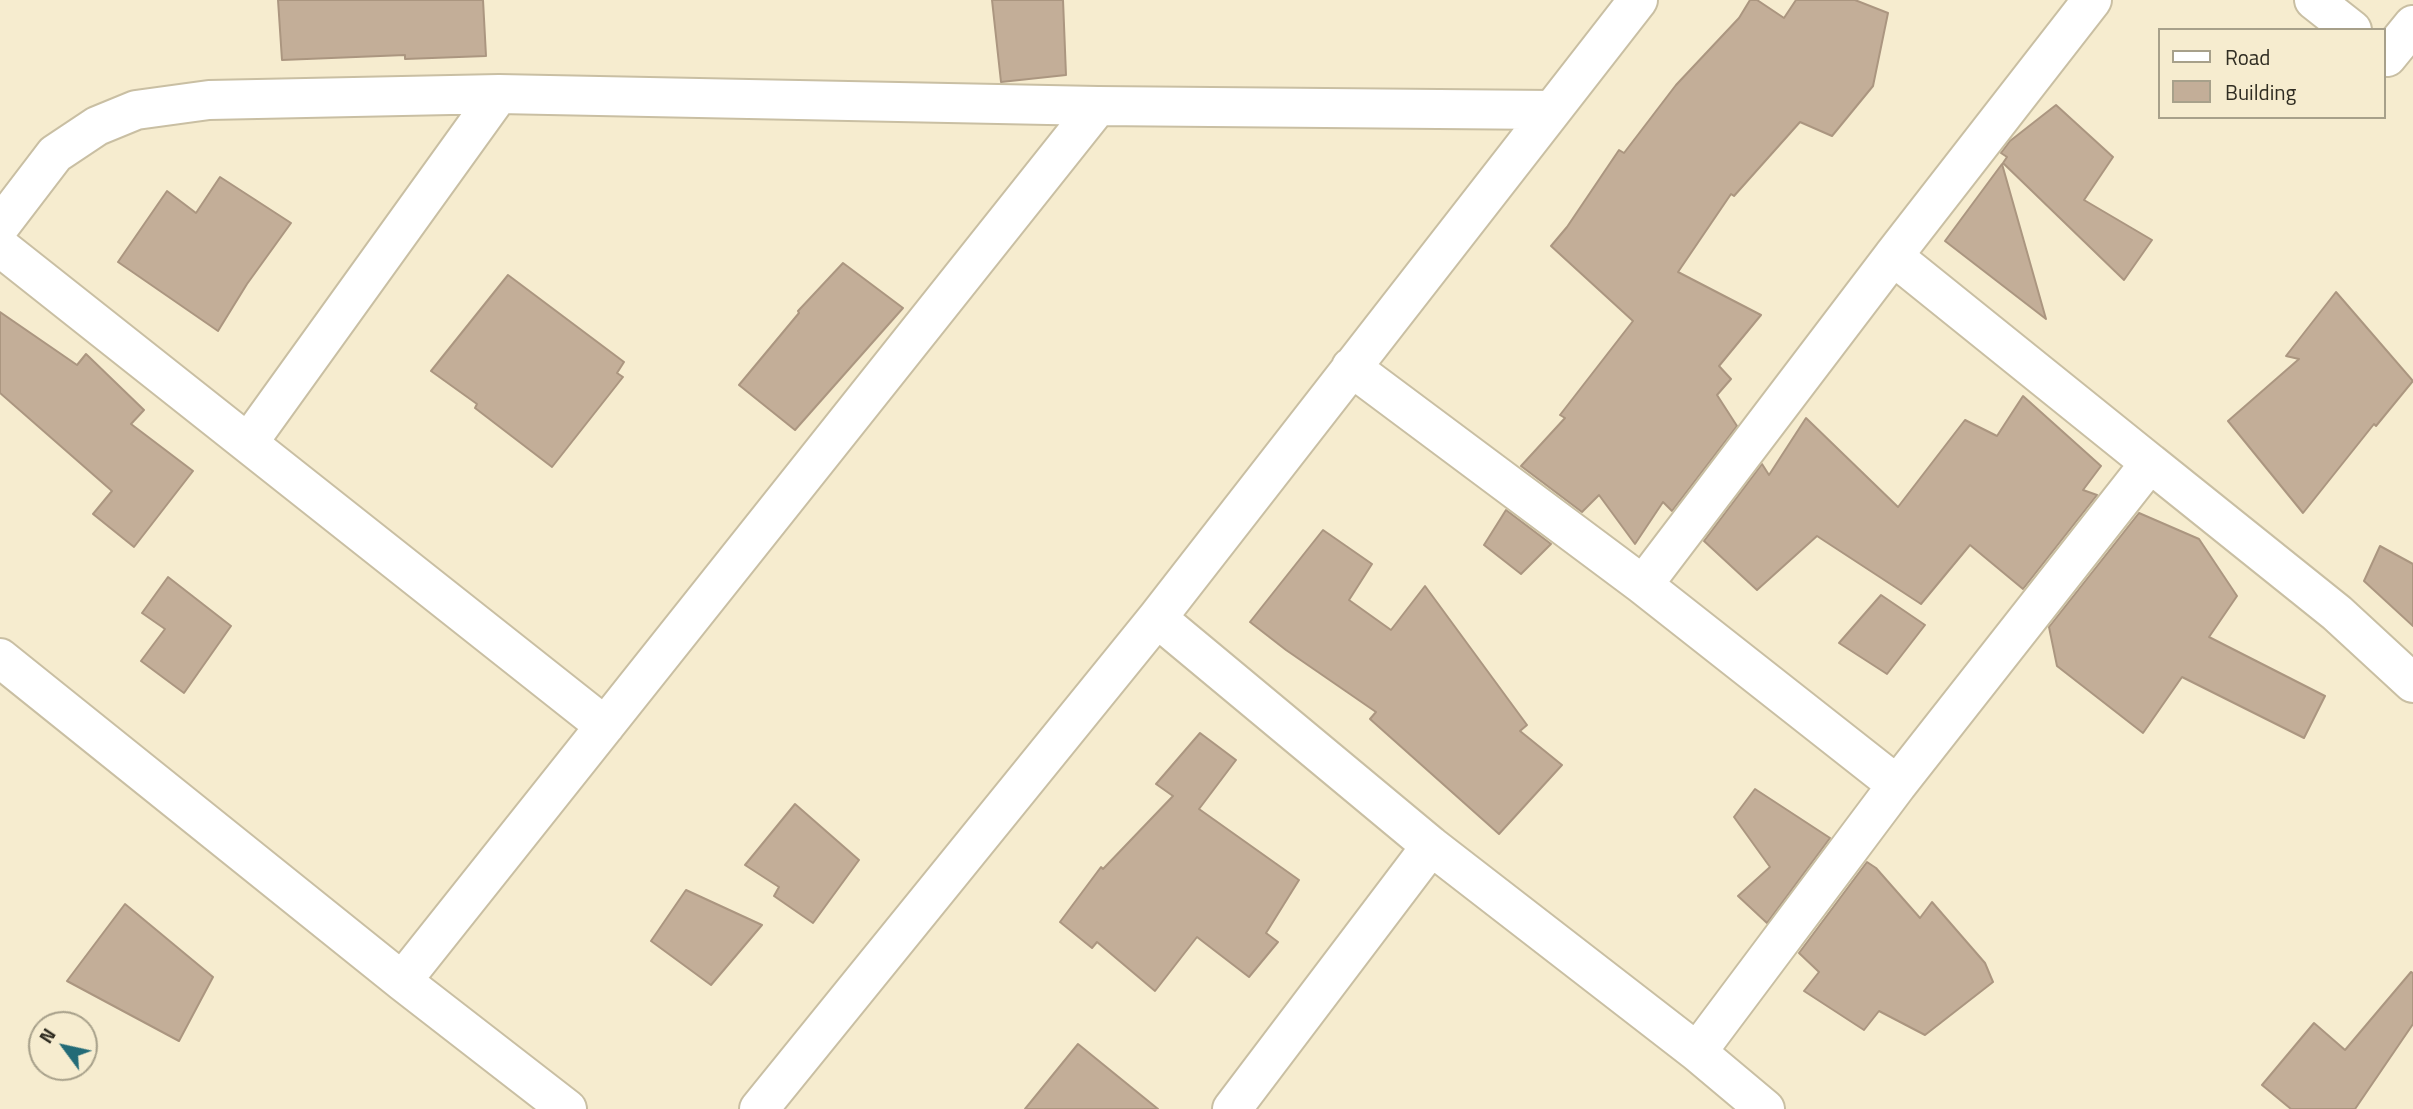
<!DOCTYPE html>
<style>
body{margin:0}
#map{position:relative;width:2413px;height:1109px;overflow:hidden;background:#f6eccf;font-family:"Titillium Web",sans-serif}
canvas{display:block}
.legend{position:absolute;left:2158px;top:28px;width:228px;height:91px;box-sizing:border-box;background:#f6eccf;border:2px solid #a7a08a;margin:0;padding:9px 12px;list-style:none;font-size:21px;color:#302d22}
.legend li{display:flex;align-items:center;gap:14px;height:35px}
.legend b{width:35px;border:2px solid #a7a08a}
.north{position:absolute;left:28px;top:1011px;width:70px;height:70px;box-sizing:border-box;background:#f6eccf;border:2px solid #a7a08a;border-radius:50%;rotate:303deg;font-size:19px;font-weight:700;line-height:28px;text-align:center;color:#302d22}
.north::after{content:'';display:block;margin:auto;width:24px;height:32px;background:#236b77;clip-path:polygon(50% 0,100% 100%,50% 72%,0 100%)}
</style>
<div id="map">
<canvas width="2413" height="1109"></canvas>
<ul class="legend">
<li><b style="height:9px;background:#fff"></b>Road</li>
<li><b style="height:19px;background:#c3ae98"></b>Building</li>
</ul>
<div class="north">N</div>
</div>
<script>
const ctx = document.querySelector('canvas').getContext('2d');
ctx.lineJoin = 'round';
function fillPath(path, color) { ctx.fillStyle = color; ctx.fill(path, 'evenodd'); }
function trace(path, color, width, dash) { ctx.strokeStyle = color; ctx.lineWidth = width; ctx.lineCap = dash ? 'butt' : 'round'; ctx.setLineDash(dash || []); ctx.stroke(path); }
const building = new Path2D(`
 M278 0H483L486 56 405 59V55L282 60Z
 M992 0H1063L1066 75 1001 82Z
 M1750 0H1757L1784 18 1796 0H1855L1888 13 1873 86 1832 136 1800 122 1734 196 1731 194 1678 272 1761 315 1719 366 1731 379 1717 395 1737 426 1672 511 1663 502 1635 544 1599 495 1582 512 1521 466 1565 418 1560 415 1633 321 1551 246 1567 227 1619 150 1624 153 1676 85 1739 18Z
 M2056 105 2113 157 2084 200 2152 240 2124 280 2003 163 2007 157 2001 153 2010 141Z
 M2002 164 2046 319 1945 241Z
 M220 177 291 223 247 284 218 331 118 262 167 191 196 213Z
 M843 263 903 308 795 430 739 385 799 313 798 311Z
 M508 275 624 362 617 373 623 377 552 467 475 408 477 404 431 371Z
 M2336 292 2413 381 2376 426 2374 424 2303 513 2228 421 2299 359 2286 356Z
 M0 312 77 365 86 354 144 410 131 424 193 471 134 547 93 514 112 491 0 393Z
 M2023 396 2101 466 2083 490 2097 495 2023 589 1970 545 1921 604 1817 536 1757 590 1704 541 1762 464 1769 475 1806 418 1898 507 1965 420 1997 436Z
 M1506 510 1551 544 1521 574 1484 545Z
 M2139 513 2199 539 2237 596 2209 637 2325 696 2304 738 2182 677 2143 733 2057 666 2049 627Z
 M1323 530 1372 564 1349 600 1391 630 1425 586 1527 725 1520 731 1562 765 1499 834 1370 719 1376 712 1286 650 1250 622Z
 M2380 546 2413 564V626L2364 581Z
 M168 577 231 626 184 693 141 661 165 629 142 613Z
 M1881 595 1925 625 1887 674 1839 643Z
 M1200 733 1236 760 1199 809 1299 880 1266 933 1278 942 1249 977 1197 937 1155 991 1097 942 1092 948 1060 922 1101 867 1103 869 1173 796 1156 784Z
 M1755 789 1830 838 1767 923 1738 896 1770 867 1734 817Z
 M795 804 859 860 813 923 774 896 779 887 745 865Z
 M1867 862 1876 868 1920 918 1932 902 1985 963 1993 982 1925 1035 1879 1011 1864 1030 1804 991 1819 972 1799 953Z
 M686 890 762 925 711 985 651 941Z
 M125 904 213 977 179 1041 67 981Z
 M2411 972 2413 973V1024L2355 1109H2291L2262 1085 2314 1023 2345 1050Z
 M1078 1044 1158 1109H1025Z`);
fillPath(building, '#c3ae98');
trace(building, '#ab9680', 2);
const minor = new Path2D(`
 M2314 0 2352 30
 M2387 57 2413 25
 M0 226 55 154 97 126 136 110 209 100 499 94 1098 106 1552 110
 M0 247 605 726
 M1893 256 2092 0
 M1351 367 1643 585 1897 785
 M248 443 499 94
 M1643 585 1893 256 2150 463
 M1157 618 1431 846 1697 1052 1765 1109
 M0 658 402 981 1098 106
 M402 981 567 1109
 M1697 1052 1897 785 2150 463 2337 613 2413 683
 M759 1109 1157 618 1638 0
 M1232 1109 1431 846`);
trace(minor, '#c9bfa3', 42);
trace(minor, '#fff', 38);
</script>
